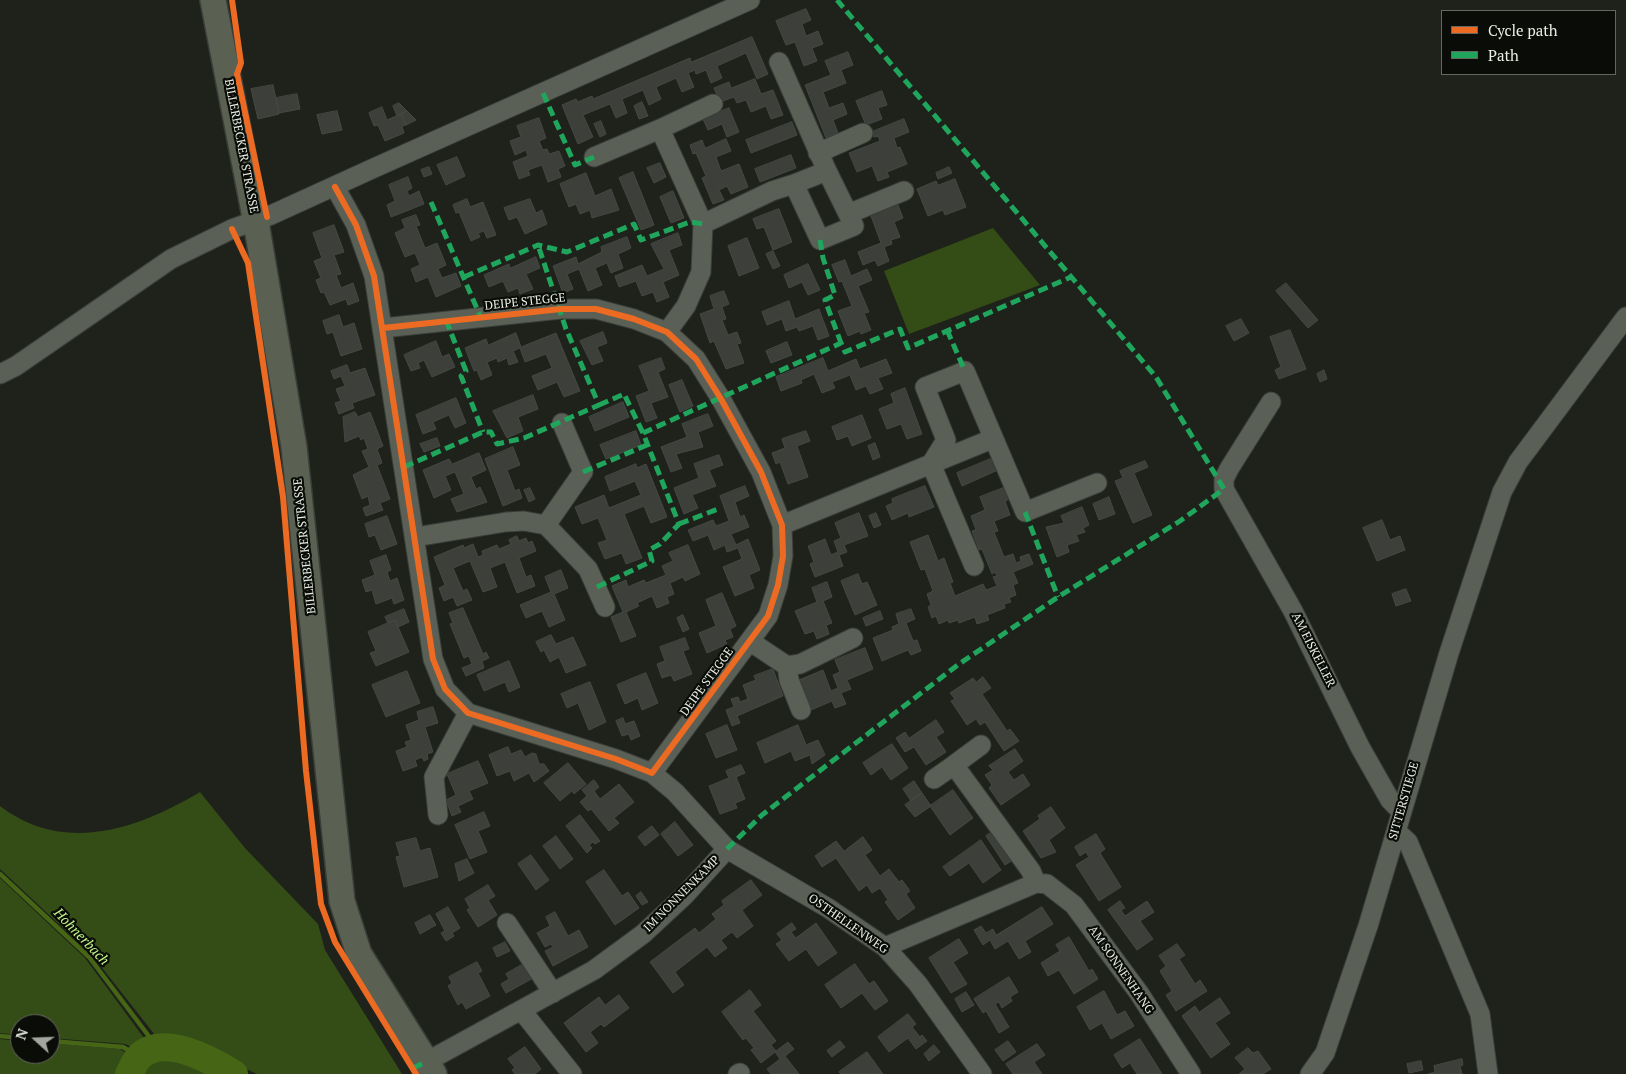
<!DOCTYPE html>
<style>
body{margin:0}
#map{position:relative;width:1626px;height:1074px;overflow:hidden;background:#1e221b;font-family:"PT Serif",serif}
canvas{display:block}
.legend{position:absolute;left:1441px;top:10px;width:175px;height:65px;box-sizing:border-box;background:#0a0d07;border:1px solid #636760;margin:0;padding:6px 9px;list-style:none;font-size:15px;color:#e9ede5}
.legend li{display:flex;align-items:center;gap:10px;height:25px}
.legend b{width:25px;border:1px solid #636760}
.north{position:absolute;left:10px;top:1014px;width:50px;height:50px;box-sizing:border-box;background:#0a0d07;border:1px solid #636760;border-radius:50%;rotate:290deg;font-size:14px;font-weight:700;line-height:20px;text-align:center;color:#e9ede5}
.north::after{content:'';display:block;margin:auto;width:18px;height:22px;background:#a2a69e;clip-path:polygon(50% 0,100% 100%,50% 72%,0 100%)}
</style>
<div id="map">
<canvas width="1626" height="1074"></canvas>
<ul class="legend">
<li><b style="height:6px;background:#ed6a23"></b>Cycle path</li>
<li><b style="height:6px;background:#20a55d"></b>Path</li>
</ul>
<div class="north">N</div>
</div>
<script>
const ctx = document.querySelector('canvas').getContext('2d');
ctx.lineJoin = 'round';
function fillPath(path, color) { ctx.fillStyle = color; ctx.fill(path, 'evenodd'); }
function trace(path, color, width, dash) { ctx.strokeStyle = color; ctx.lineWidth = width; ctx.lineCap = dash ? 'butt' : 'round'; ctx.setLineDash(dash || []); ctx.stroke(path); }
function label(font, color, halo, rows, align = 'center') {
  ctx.font = font + ' "PT Serif",serif'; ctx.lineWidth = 4.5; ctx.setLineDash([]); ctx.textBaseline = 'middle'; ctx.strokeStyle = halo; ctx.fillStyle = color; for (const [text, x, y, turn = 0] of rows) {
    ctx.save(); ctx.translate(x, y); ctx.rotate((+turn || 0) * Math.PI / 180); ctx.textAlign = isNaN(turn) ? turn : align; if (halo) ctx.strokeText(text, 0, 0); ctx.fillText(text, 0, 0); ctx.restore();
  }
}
fillPath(new Path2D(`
 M993 228 1040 285 909 334 884 271Z
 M200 792 245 848 318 924 325 950 402 1074H257L202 1048 179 1039 155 1035 92 955 0 869V806C64 855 138 829 200 792Z
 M0 878 85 958 144 1038 132 1047 125 1044 50 1038V1024H20V1035L0 1033Z
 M0 1039 20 1041V1054H50V1043L120 1049 126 1053 116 1074H0Z
 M172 1056 208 1074H142C150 1060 157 1057 172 1056Z`), '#344c15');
trace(new Path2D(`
 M0 874 89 957 157 1047
 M0 1036 20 1038
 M50 1041 123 1047 139 1057`), '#466616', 4.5);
trace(new Path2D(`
 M129 1074C132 1069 135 1061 139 1057 163 1033 211 1060 234 1074`), '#466616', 28);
const building = new Path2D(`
 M806 9 811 20 802 24 806 36 818 31 823 44 812 48 817 61 804 66 795 42 786 45 776 21Z
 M752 37 768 74 757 79 746 53 717 66 722 78 711 83 706 70 696 74 695 70 688 73 694 87 682 92 676 78 656 87 661 99 649 105 643 90 622 99 627 113 616 118 610 104 583 115 593 137 578 144 562 105 576 99 578 102 592 96 593 99 690 58 691 62Z
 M848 52 853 65 841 70 846 83 823 92 829 108 843 103 847 114 833 120 838 133 826 138 805 85 831 75 825 61Z
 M755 79 761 94 773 90 783 115 771 119 766 106 751 112 746 100 737 103 734 97 720 102 714 88 729 82 731 88Z
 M273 85 279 114 258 119 251 89Z
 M882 91 887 105 878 108 882 119 866 125 856 101Z
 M297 94 300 109 279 113 276 98Z
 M642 102 648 116 639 119 634 106Z
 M399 103 407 111 397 116 393 106Z
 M382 107 387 120 401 114 406 125 402 126 404 133 385 141 378 125 374 126 369 113Z
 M729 108 739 132 727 137 722 124 708 130 703 119Z
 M337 111 342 130 322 134 317 115Z
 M407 111 416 120 406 125 401 114Z
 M539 118 546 138 539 141 543 150 547 149 549 154 559 151 565 166 558 169 561 177 548 182 542 165 528 170 530 175 519 179 513 162 528 156 526 150 515 155 510 141 521 137 517 126Z
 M904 119 909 132 894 138 897 148 900 147 907 164 887 172 889 177 878 181 872 166 857 172 849 153 880 141 878 136 874 137 872 132Z
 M601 121 606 134 600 137 594 124Z
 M792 122 797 135 751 153 746 140Z
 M726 139 731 151 716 157 721 171 739 164 748 187 731 194 727 186 719 190 724 200 713 204 702 178 706 176 696 153 693 154 690 145 702 140 705 148Z
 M791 155 796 168 760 182 755 169Z
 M457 157 465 176 446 185 437 165Z
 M660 163 666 177 654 183 647 168Z
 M429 167 432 174 424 177 421 170Z
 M949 167 952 173 938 179 936 173Z
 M633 172 654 225 641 230 619 178Z
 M586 173 595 196 611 189 619 210 592 218 590 210 580 214 576 204 569 207 560 184Z
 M408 177 412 188 407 191 409 196 419 191 424 204 391 217 387 205 395 201 389 185Z
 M955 179 966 207 945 215 943 210 928 216 917 189 936 181 938 185Z
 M673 191 684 218 671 223 660 197Z
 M467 199 470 207 483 202 496 235 487 238 484 231 478 233 480 237 471 241 459 212 456 213 453 205Z
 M530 199 536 213 542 210 547 224 525 234 517 217 509 220 504 208Z
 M898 205 903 218 894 222 900 237 891 240 892 244 884 247 889 261 878 266 875 260 863 265 858 252 881 243 871 216Z
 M779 209 792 242 773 250 764 227 757 229 753 219Z
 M416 215 420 225 416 226 425 248 437 243 446 265 438 269 442 278 456 273 461 286 436 297 428 277 416 282 411 269 420 265 415 253 405 257 395 233 405 228 402 220Z
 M334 225 344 252 334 255 341 274 336 275 341 288 353 283 359 301 348 305 346 299 330 305 324 292 321 293 316 280 321 278 314 261 322 258 313 233Z
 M678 233 682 245 669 250 679 275 663 282 669 297 657 302 653 292 642 296 636 281 619 287 615 276 642 265 647 276 664 269 651 244Z
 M627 237 631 248 618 254 623 268 611 273 607 263 595 268 602 285 588 291 579 269 567 274 573 289 563 293 553 266 576 257 578 264 602 252 601 247Z
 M747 238 759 268 739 276 728 246Z
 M773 251 780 266 773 269 766 254Z
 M536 257 540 268 526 274 533 289 520 294 518 288 508 292 503 281 489 287 484 275 509 264 510 268Z
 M845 260 851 276 867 269 872 280 858 286 869 312 864 313 871 330 861 334 860 331 848 336 838 311 852 306 842 281 839 282 832 265Z
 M808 264 820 290 808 295 802 282 789 288 784 275Z
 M1286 283 1318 320 1308 328 1276 291Z
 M724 291 729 304 722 307 726 319 722 320 728 335 737 332 741 343 737 344 744 363 726 369 714 341 710 343 700 314 714 309 710 296Z
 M789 301 795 319 819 309 829 336 818 340 813 326 799 331 797 327 786 331 782 319 767 325 762 312Z
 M339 315 343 327 354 323 362 349 341 356 333 332 327 334 323 321Z
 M1241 319 1249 333 1234 341 1226 326Z
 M1290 330 1306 369 1279 379 1275 370 1281 367 1270 337Z
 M603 332 607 343 597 347 603 361 592 365 580 341Z
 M516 333 521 347 556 333 580 391 564 397 557 382 538 390 532 376 552 368 546 354 525 362 520 348 513 351 518 362 509 365 507 358 498 362 497 358 487 362 492 375 481 380 477 370 474 371 465 348 486 339 488 345Z
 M436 341 442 357 449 354 455 367 432 377 424 360 418 363 420 368 411 371 404 355Z
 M787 342 792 355 771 363 766 351Z
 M661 358 665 369 658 372 668 397 651 403 657 418 646 422 636 396 649 391 639 366Z
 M823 358 828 371 856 359 860 369 886 359 892 373 878 378 883 389 870 394 866 386 856 390 850 375 832 382 835 388 822 393 814 374 801 380 802 383 781 391 776 377Z
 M347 365 350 373 365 368 375 395 352 403 354 408 339 414 335 403 341 401 336 389 345 386 341 376 334 379 331 371Z
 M1324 370 1327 379 1320 382 1317 374Z
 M682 380 693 406 680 412 669 385Z
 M905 388 922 434 907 439 901 424 887 429 879 409 894 403 891 394Z
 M533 395 538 409 518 417 523 431 507 438 493 411Z
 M456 398 466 423 455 428 449 415 433 422 436 429 423 434 416 415Z
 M623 402 629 417 595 431 589 417Z
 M355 412 358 417 370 412 383 446 377 449 382 463 377 465 390 499 380 503 383 510 366 516 363 508 370 505 368 496 362 499 353 475 369 467 362 451 368 449 364 438 361 440 359 436 345 442 343 417Z
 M708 414 713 426 698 432 703 447 676 454 682 468 671 472 661 447 687 437 682 424Z
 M862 415 871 438 852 446 848 436 837 440 832 427Z
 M636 431 641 445 606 459 600 445Z
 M806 431 810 441 797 446 808 477 788 484 780 462 776 464 772 453 785 448 782 439Z
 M437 438 440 446 424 452 420 444Z
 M875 443 880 457 873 460 868 446Z
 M513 447 520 465 507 470 515 491 519 489 522 498 503 506 485 459Z
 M479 453 486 470 471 477 476 489 480 487 487 502 457 512 451 499 464 494 455 472 445 476 451 490 434 498 423 470 449 459 452 464Z
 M719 455 723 465 709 470 716 486 692 495 698 508 684 514 674 488 699 478 694 464Z
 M993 458 998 470 962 486 957 473Z
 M1145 461 1148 467 1134 473 1152 515 1133 523 1115 481 1123 478 1120 471Z
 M636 464 637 468 646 464 667 517 651 523 644 506 624 514 642 558 626 564 622 553 605 559 598 543 607 540 598 518 582 524 575 507 604 495 609 508 641 495 635 481 610 491 605 477Z
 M745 486 749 496 735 502 740 517 744 515 749 527 731 534 736 545 748 539 760 570 749 575 754 588 735 596 723 567 742 559 738 548 727 552 725 545 714 550 708 535 693 541 688 530 713 520 716 526 729 521 720 496Z
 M925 486 934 507 909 517 908 513 892 520 886 506 893 503 892 499Z
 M1006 487 1010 499 1005 501 1010 515 994 521 998 531 994 532 1004 557 1013 554 1016 563 1021 561 1020 557 1029 554 1033 564 1013 572 1018 583 1013 585 1016 595 1009 598 1011 602 1004 604 1005 608 987 615 989 620 977 624 975 617 959 623 958 620 949 623 948 620 939 624 936 616 932 618 928 607 931 605 927 594 933 591 925 569 921 570 910 542 928 535 938 561 944 558 953 582 950 583 955 596 983 584 986 590 997 586 993 577 997 576 995 572 992 574 982 549 979 550 972 531 976 530 971 516 985 510 980 497Z
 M530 488 535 499 529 502 524 490Z
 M1109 497 1115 514 1099 520 1093 504Z
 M1082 507 1089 525 1083 528 1085 532 1076 535 1079 541 1067 545 1069 552 1057 557 1046 527 1064 523 1061 516Z
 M859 513 868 536 844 545 847 552 839 555 843 566 815 577 810 564 814 562 808 546 825 539 831 555 838 552 834 541 841 538 835 523Z
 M876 513 881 525 874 528 869 516Z
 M387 516 397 544 381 550 375 535 369 537 365 524Z
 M1382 520 1390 540 1400 536 1405 550 1377 561 1363 528Z
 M517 536 519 541 526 538 528 543 532 541 536 551 519 558 526 577 531 575 535 586 517 593 505 562 490 568 497 587 483 592 470 561 453 568 463 591 467 589 472 600 457 606 453 597 444 601 439 588 445 585 434 557 463 545 464 548 473 544 478 557 483 555 482 551 497 545 499 549 511 544 509 540Z
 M688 545 700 574 685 581 683 577 670 583 674 594 667 597 669 603 657 608 652 596 637 603 639 606 626 612 636 636 621 642 611 617 623 612 612 586 626 580 628 587 644 580 646 583 666 575 662 566 673 561 669 553Z
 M386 555 391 570 387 572 390 581 397 578 404 600 394 604 392 598 376 604 372 590 366 592 362 580 375 575 370 561Z
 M561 570 568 588 554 594 565 620 549 627 542 611 526 618 520 605 551 592 545 577Z
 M858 574 862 584 867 582 877 605 855 615 841 581Z
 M827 582 832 597 823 601 832 623 826 625 829 634 817 639 814 631 805 634 795 611 817 602 812 588Z
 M1406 589 1411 601 1396 606 1392 594Z
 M722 593 736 626 730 629 733 637 725 640 727 644 707 653 699 633 716 626 706 600Z
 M463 608 483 654 486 652 489 658 482 661 484 668 466 676 462 668 472 664 469 656 464 658 450 624 453 623 449 613Z
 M404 609 409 622 398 627 395 620 388 623 385 617Z
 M911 609 915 619 906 623 913 641 917 640 921 651 911 655 908 650 882 661 873 638 893 630 892 627 899 624 896 614Z
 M880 611 883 619 866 626 863 618Z
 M683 615 689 629 683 632 677 618Z
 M395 620 409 652 376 666 370 653 376 651 368 632Z
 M551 635 556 644 573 637 586 665 566 673 559 657 550 662 544 650 541 652 536 642Z
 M685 638 689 649 683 651 692 674 674 681 671 675 662 678 657 664 665 661 660 647Z
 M865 648 873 669 847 680 851 689 841 693 846 704 835 708 832 701 811 710 799 680 823 670 831 691 838 688 833 675 840 672 835 660Z
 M509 661 520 687 509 692 505 682 484 691 477 675Z
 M773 669 783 696 737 716 740 723 732 726 726 710 734 707 731 699 738 697 740 702 748 699 743 685 756 680 754 676Z
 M407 671 420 703 386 717 372 685Z
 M646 673 658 703 642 710 638 698 625 704 617 685Z
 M983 677 991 688 982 694 1007 731 1010 729 1019 741 1004 751 985 722 980 725 976 719 967 725 951 701 955 699 950 693 973 678 976 682Z
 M590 682 606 722 589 730 578 703 567 708 561 694Z
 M433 707 438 723 425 727 433 752 427 754 428 759 424 761 422 757 415 760 417 766 403 771 396 751 407 747 405 742 411 740 406 725 419 720 417 712Z
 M623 718 625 724 634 721 640 736 631 740 629 734 622 736 616 721Z
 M936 720 944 732 936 737 946 752 926 765 914 747 905 752 896 738 905 732 909 738Z
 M727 725 737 750 716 758 706 734Z
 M798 725 806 745 818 740 825 755 812 764 810 755 795 761 791 751 765 763 757 743Z
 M892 744 908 768 891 780 882 767 871 775 863 763Z
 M508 747 511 754 521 750 525 757 532 753 536 754 539 764H544L549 771 534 782 529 773 514 781 510 771 497 776 489 755Z
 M1015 749 1023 761 1008 772 1014 780 1023 774 1030 785 1001 805 989 788 992 785 985 775 993 770 989 766Z
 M478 761 488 783 469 791 473 799 458 806 461 812 452 816 446 800 456 795 447 774Z
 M568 763 586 784 574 794 572 791 560 801 544 783Z
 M741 765 745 773 736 777 745 799 735 803 737 808 720 814 709 786 729 778 726 771Z
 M594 780 599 787 594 791 600 799 619 784 634 802 614 818 619 823 609 831 591 809 588 811 580 802 587 796 582 790Z
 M914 781 922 793 911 801 903 789Z
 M953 790 973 818 950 835 930 806Z
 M922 793 931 806 915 817 905 805Z
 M1051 807 1065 828 1049 840 1056 852 1041 858 1023 831 1040 819 1038 816Z
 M484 812 490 826 478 831 487 852 470 859 455 825Z
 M580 815 600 841 595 844 593 842 589 845 592 848 587 853 566 826Z
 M675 822 693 845 678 856 661 834Z
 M652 826 659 835 645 846 638 837Z
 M997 829 1016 858 1005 865 986 836Z
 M1096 834 1105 849 1100 853 1121 887 1099 901 1076 865 1089 857 1086 852 1080 856 1075 847Z
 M556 836 573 859 560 869 543 846Z
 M863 837 872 850 865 855 880 876 889 869 899 882 902 880 910 891 906 894 915 908 898 920 885 902 888 900 880 888 872 893 867 885 859 891 836 858 822 867 815 856 836 841 844 851Z
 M416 838 420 851 430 848 438 877 404 887 396 857 400 856 396 843Z
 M981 840 1001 870 983 883 969 863 950 876 943 867Z
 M531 855 549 880 536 890 518 864Z
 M467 859 474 873 459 881 455 864Z
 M604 870 622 896 628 892 639 908 615 925 586 882Z
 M751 880 762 895 742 910 753 926 737 938 732 932 721 940 727 948 715 957 707 947 675 972 684 985 673 993 650 962 695 928 699 933 716 919 712 914 724 905 722 901Z
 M488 885 495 896 488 900 497 915 478 927 467 910 470 908 465 899Z
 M641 892 648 902 642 905 636 896Z
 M1120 901 1125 908 1121 910 1125 916 1147 901 1154 912 1140 921 1153 939 1137 950 1108 910Z
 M448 907 460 928 452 933 454 936 446 941 441 933 445 931 436 914Z
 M1042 907 1053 924 1025 941 1031 952 1019 959 1008 941 995 949 990 940 983 945 974 930 981 926 986 933 993 929 996 935Z
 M555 912 568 936 579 930 588 947 553 966 545 951 553 947 551 944 545 947 537 933 550 926 546 917Z
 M430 915 436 925 420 934 415 923Z
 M792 923 796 929 791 932 796 938 816 923 837 953 818 966 806 949 789 961 776 944 782 940 777 934Z
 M1069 937 1089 971 1092 969 1098 979 1074 994 1059 970 1048 976 1041 963 1060 951 1056 945Z
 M959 939 968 953 953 962 967 984 951 993 929 958Z
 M505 942 510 951 497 957 493 948Z
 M1177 944 1185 955 1179 959 1195 984 1200 980 1207 991 1176 1011 1166 995 1172 991 1160 971 1166 966 1159 956Z
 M477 962 482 971 478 973 490 996 466 1009 462 1002 458 1005 448 986 452 983 449 977Z
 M527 962 535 977 506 993 501 984 509 979 506 974Z
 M855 964 869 984 874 981 888 1001 875 1010 862 993 841 1008 825 985Z
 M1009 977 1018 992 1010 997 1012 1001 1002 1008 999 1002 995 1004 1009 1027 999 1033 986 1011 983 1013 974 999Z
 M750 990 761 1005 753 1011 776 1041 771 1045 776 1051 788 1042 794 1049 785 1056 799 1074H771L767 1069 780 1059 775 1052 761 1063 751 1050 754 1048 746 1038 743 1040 722 1012Z
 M1104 991 1117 1015 1125 1011 1134 1026 1111 1039 1102 1023 1090 1030 1077 1007Z
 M966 992 974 1005 962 1012 955 999Z
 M619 995 629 1008 604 1027 601 1024 590 1032 598 1043 586 1052 564 1023 599 997 605 1005Z
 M1220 998 1230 1013 1215 1023 1230 1044 1211 1058 1182 1016 1195 1006 1199 1012Z
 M908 1014 916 1024 912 1027 920 1037 922 1035 927 1041 916 1049 908 1038 889 1052 878 1037Z
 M1140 1039 1162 1074H1137L1130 1063 1122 1068 1114 1055Z
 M840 1041 845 1047 832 1057 827 1051Z
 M1008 1041 1016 1052 1003 1061 995 1050Z
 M1037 1044 1045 1055 1034 1062 1042 1074H1013L1006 1064Z
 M934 1045 940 1052 929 1061 924 1054Z
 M525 1047 541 1069 535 1074H515L512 1070 515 1068 508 1059Z
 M1248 1048 1253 1053 1258 1051 1271 1069 1263 1074H1239L1245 1069 1235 1058Z
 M867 1052 883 1074H841L839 1072Z
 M1462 1059 1463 1065 1460 1066 1462 1074H1428L1435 1072 1434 1066Z
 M1421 1061 1423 1070 1409 1073 1407 1064Z`);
fillPath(building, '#3d403a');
trace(building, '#454843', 1);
const minor = new Path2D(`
 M660 129 713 104
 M818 153 863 133
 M594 157 660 129 703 224 701 272 686 306 667 332
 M794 184 827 171
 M335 187 356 225 374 276 433 659 445 689 468 713 616 759 652 773 768 616 778 585 783 556 782 525 761 472 721 399 696 359 667 332 634 319 596 309H561L383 328
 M848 214 904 191
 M703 224 772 191 794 184 820 240 854 226 827 171 779 62
 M0 374 16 366 171 259 232 229 271 215 374 168 750 0
 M1271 402 1229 469 1224 479V489L1293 611 1360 747 1390 800 1401 811
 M992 439 931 464 946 440 925 387 965 371 1025 512 1097 483
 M546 525 583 472 562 423
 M782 525 931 464 974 566
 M415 537 506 522 524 521 546 525 588 569 605 607
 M751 642 787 666 789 680 801 710
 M787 666 800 664 853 638
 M954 765 981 745
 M652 773 675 792 727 849 828 908 885 947 918 984 982 1074
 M934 779 954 765 1031 871 1036 883
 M438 815 434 777 468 713
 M1396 831 1408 842 1480 1014 1488 1074
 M507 923 553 993
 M885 947 1036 883 1047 884 1074 905 1139 993 1191 1074
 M522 1011 572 1074
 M426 1062 594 970 643 934 684 896 727 849
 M738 1074 740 1073
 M1310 1074 1325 1053 1368 926 1449 653 1502 492 1518 462 1626 317`);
const major = new Path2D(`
 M213 0 256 222 294 447 342 901 359 954 434 1074`);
trace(minor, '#3a3e38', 21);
trace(major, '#3a3e38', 28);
trace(minor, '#5a6055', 19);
trace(major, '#5a6153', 25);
trace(new Path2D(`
 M543 93 575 165 594 157
 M431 202 481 318
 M820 240 823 258 835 295 825 300 841 343
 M464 277 538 245 567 252 634 224 641 240 690 222 703 224
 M446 320 466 371 461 376 483 432
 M947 330 965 371
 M599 405 624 394 643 433
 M404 467 483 432H491L497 444 524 438 599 405 566 329 538 245
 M583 472 647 445
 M1025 512 1058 597
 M679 524 718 509
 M597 587 652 561 649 550 660 544 679 524 643 433 841 343 845 352 900 329 908 348 1071 277
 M727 849 762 815 959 664 1058 597 1180 521 1224 489 1156 377 837 0
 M413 1068 426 1062`), '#20a55d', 5, [10, 5]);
trace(new Path2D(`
 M232 0 241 63 237 74 267 217
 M335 187 356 225 374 276 433 659 445 689 468 713 616 759 652 773 768 616 778 585 783 556 782 525 761 472 721 399 696 359 667 332 634 319 596 309H561L383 328
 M232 229 248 263 283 497 306 771 321 904 335 942 416 1074`), '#ed6a23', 6);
label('12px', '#e9ede5', '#0a0d07', [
 ["BILLERBECKER STRASSE",241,146,79],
 ["DEIPE STEGGE",525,302,-6],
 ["BILLERBECKER STRASSE",305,546,-96],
 ["AM EISKELLER",1313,650,63],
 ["DEIPE STEGGE",707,682,-54],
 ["SITTERSTIEGE",1404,801,-74],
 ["IM NONNENKAMP",682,894,-45],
 ["OSTHELLENWEG",848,924,35],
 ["AM SONNENHANG",1121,970,55]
]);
label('italic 14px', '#c3f889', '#0a0d07', [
 ["Hohnerbach",81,937,46]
]);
</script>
